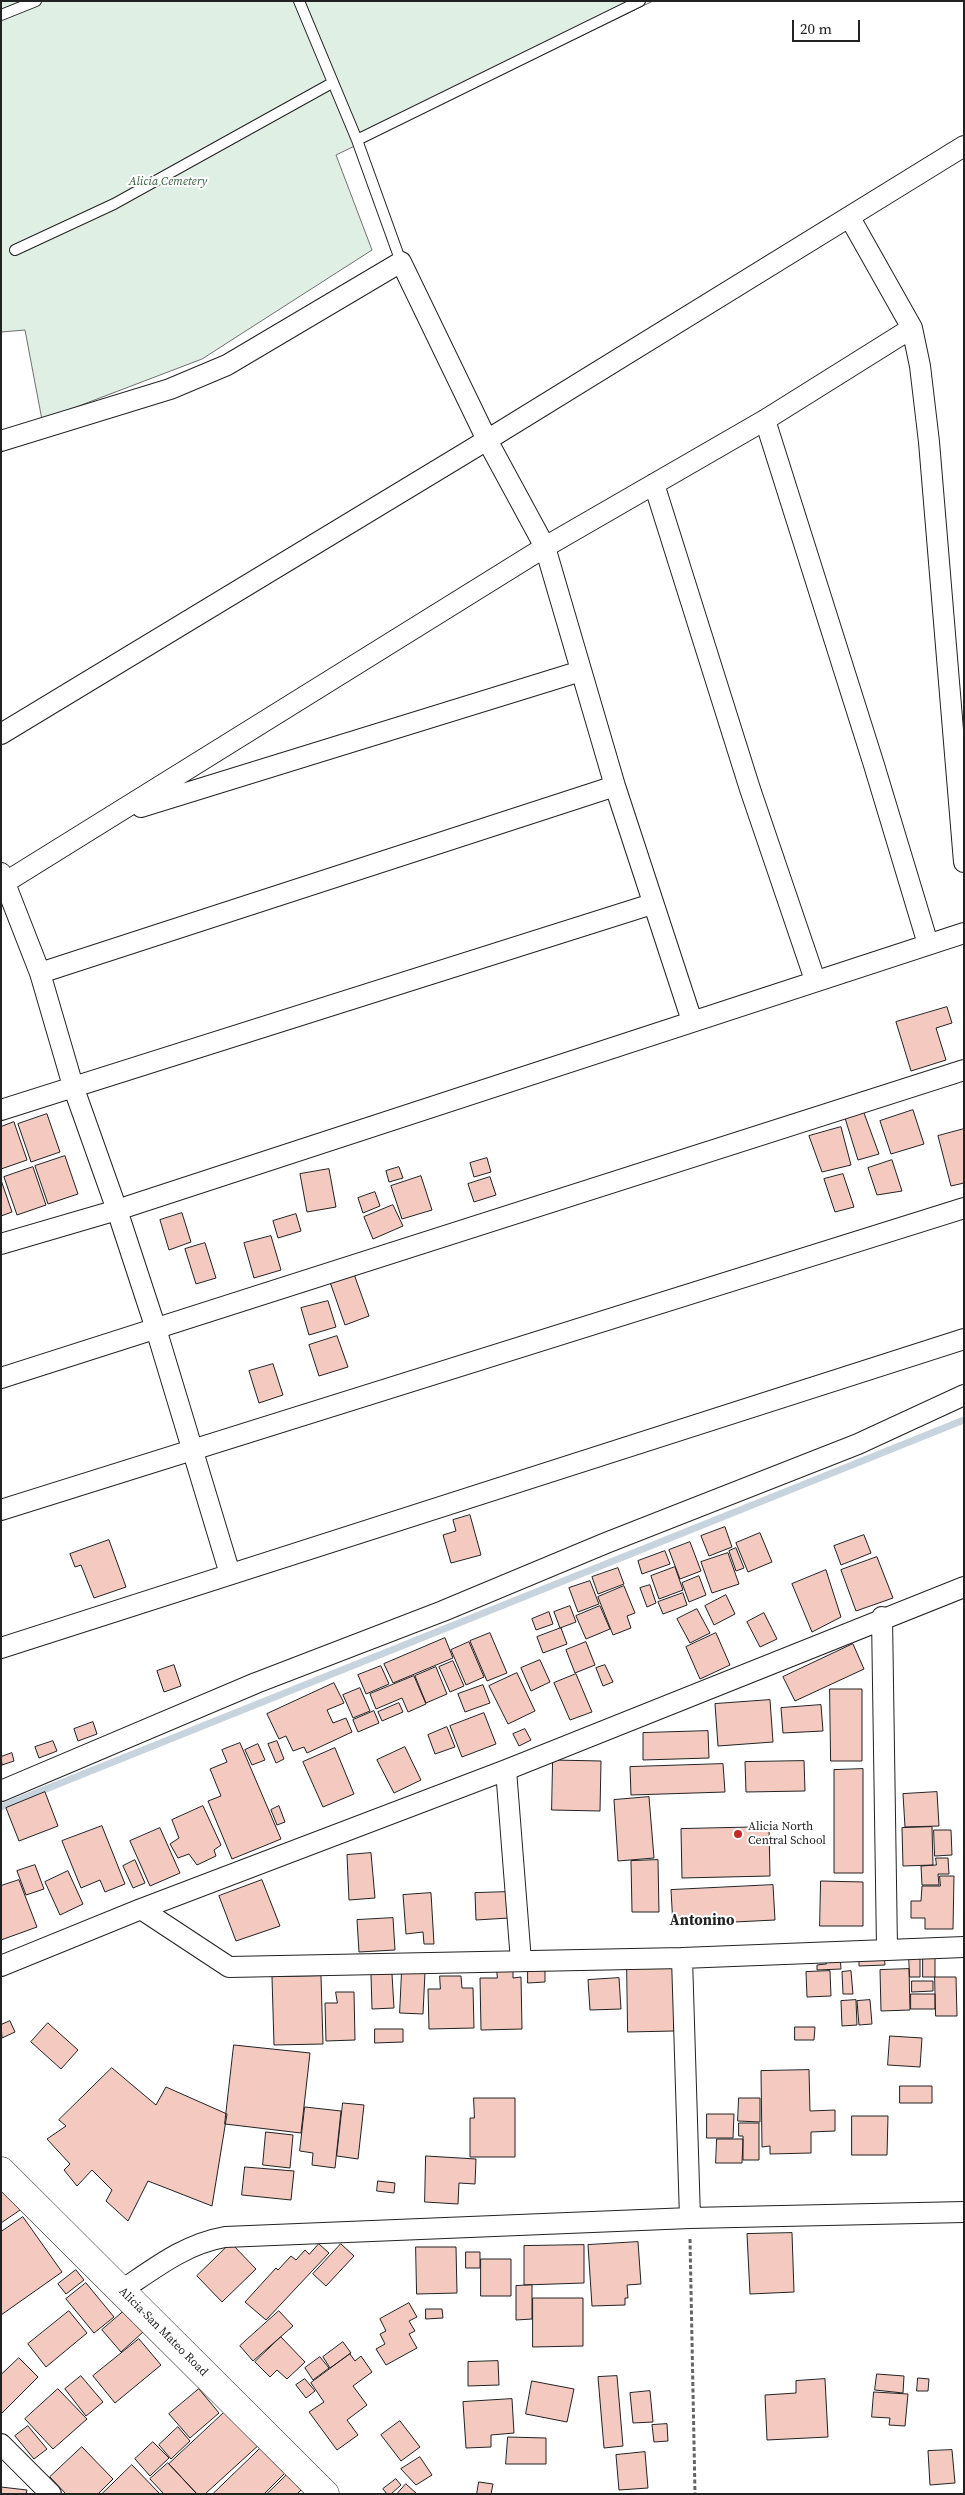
<!DOCTYPE html>
<style>
body{margin:0}
#map{position:relative;width:965px;height:2495px;overflow:hidden;background:#fff;font-family:"Source Serif 4",serif}
canvas{display:block}
.frame{position:absolute;inset:0;border:2px solid #222;pointer-events:none}
.scale{position:absolute;left:792px;top:20px;width:68px;height:22px;box-sizing:border-box;border:2px solid #222;border-top:0;padding-left:6px;font-size:15px;line-height:18px;white-space:nowrap;color:#222;-webkit-text-stroke:4px #fff;paint-order:stroke}
</style>
<div id="map">
<canvas width="965" height="2495"></canvas>
<div class="frame"></div>
<div class="scale">20 m</div>
</div>
<script>
const ctx = document.querySelector('canvas').getContext('2d');
ctx.lineJoin = 'round';
function fillPath(path, color) { ctx.fillStyle = color; ctx.fill(path, 'evenodd'); }
function trace(path, color, width, dash) { ctx.strokeStyle = color; ctx.lineWidth = width; ctx.lineCap = dash ? 'butt' : 'round'; ctx.setLineDash(dash || []); ctx.stroke(path); }
function label(font, color, halo, rows, align = 'center') {
  ctx.font = font + ' "Source Serif 4",serif'; ctx.lineWidth = 4; ctx.setLineDash([]); ctx.textBaseline = 'middle'; ctx.strokeStyle = halo; ctx.fillStyle = color; for (const [text, x, y, turn = 0] of rows) {
    ctx.save(); ctx.translate(x, y); ctx.rotate((+turn || 0) * Math.PI / 180); ctx.textAlign = isNaN(turn) ? turn : align; if (halo) ctx.strokeText(text, 0, 0); ctx.fillText(text, 0, 0); ctx.restore();
  }
}
const green = new Path2D(`
 M1 1H653L336 155 372 250 202 359 42 420 25 330 1 332Z`);
fillPath(green, '#e0efe3');
trace(green, '#6f6f6f', 1);
trace(new Path2D(`
 M1 1807 964 1420`), '#c7d3dd', 7);
const building = new Path2D(`
 M947 1007 952 1023 936 1028 946 1060 911 1071 896 1022Z
 M913 1110 924 1144 891 1154 880 1121Z
 M864 1113 879 1154 858 1160 845 1118Z
 M47 1114 60 1152 31 1162 18 1124Z
 M14 1122 27 1160 1 1169V1127Z
 M841 1127 851 1165 822 1172 809 1136Z
 M964 1129V1183L951 1186 938 1136Z
 M65 1156 78 1194 48 1204 35 1166Z
 M487 1158 491 1172 474 1177 470 1163Z
 M892 1160 902 1191 877 1195 868 1168Z
 M33 1167 46 1205 17 1215 4 1177Z
 M399 1167 403 1178 389 1182 386 1171Z
 M329 1169 336 1207 307 1212 300 1174Z
 M843 1174 854 1207 835 1212 824 1179Z
 M421 1176 432 1210 402 1219 391 1186Z
 M490 1177 496 1195 474 1202 468 1184Z
 M1 1180 12 1212 1 1216Z
 M375 1192 380 1206 363 1213 358 1198Z
 M393 1205 403 1226 373 1239 364 1217Z
 M182 1213 191 1242 169 1250 160 1220Z
 M296 1214 301 1231 278 1238 273 1221Z
 M271 1236 281 1270 254 1278 244 1243Z
 M205 1243 216 1278 196 1284 185 1249Z
 M354 1274 369 1316 345 1325 330 1282Z
 M328 1301 336 1327 309 1335 301 1308Z
 M337 1336 348 1367 319 1376 309 1345Z
 M273 1364 283 1395 259 1403 249 1371Z
 M470 1515 481 1555 451 1563 443 1535 456 1531 453 1520Z
 M725 1527 732 1547 709 1556 701 1536Z
 M760 1533 772 1562 748 1572 736 1543Z
 M864 1535 871 1553 841 1565 834 1546Z
 M109 1540 126 1587 94 1598 81 1565 75 1567 70 1554Z
 M690 1542 701 1571 680 1579 669 1550Z
 M736 1548 744 1568 736 1571 729 1551Z
 M665 1551 670 1564 642 1574 638 1561Z
 M728 1553 739 1584 712 1593 701 1562Z
 M877 1557 893 1598 856 1611 841 1570Z
 M675 1567 683 1590 659 1599 651 1576Z
 M618 1568 624 1584 598 1594 592 1577Z
 M826 1570 841 1617 812 1632 792 1584Z
 M699 1576 706 1595 689 1602 682 1583Z
 M590 1581 599 1604 578 1612 569 1588Z
 M650 1585 656 1603 647 1607 640 1588Z
 M624 1586 635 1613 627 1616 631 1628 613 1635 598 1597Z
 M683 1593 687 1605 663 1614 658 1602Z
 M726 1595 735 1614 714 1625 705 1606Z
 M570 1606 576 1622 560 1628 554 1612Z
 M600 1606 610 1629 586 1639 576 1616Z
 M697 1609 710 1633 690 1643 677 1619Z
 M549 1612 553 1624 536 1630 532 1619Z
 M764 1613 777 1639 760 1647 747 1622Z
 M561 1628 567 1644 543 1653 537 1637Z
 M490 1633 507 1673 487 1681 470 1641Z
 M716 1633 730 1665 700 1679 686 1647Z
 M445 1638 453 1658 393 1683 384 1664Z
 M469 1642 484 1677 466 1685 451 1650Z
 M586 1642 595 1665 575 1673 566 1650Z
 M853 1644 864 1669 795 1701 783 1677Z
 M540 1660 550 1682 531 1691 521 1668Z
 M453 1661 464 1686 450 1692 439 1667Z
 M174 1665 181 1686 164 1692 157 1671Z
 M605 1665 613 1682 603 1686 596 1668Z
 M381 1666 389 1684 366 1694 358 1675Z
 M436 1667 447 1694 426 1703 415 1676Z
 M517 1673 535 1711 508 1724 489 1686Z
 M576 1674 592 1712 570 1720 554 1683Z
 M414 1676 426 1704 408 1712 402 1698 376 1709 370 1694Z
 M334 1683 344 1703 327 1710 333 1723 346 1718 352 1732 307 1753 304 1747 293 1751 286 1736 279 1739 267 1714Z
 M483 1685 490 1703 465 1712 458 1694Z
 M360 1688 370 1711 353 1718 343 1695Z
 M830 1689H862V1761H831Z
 M770 1700 773 1742 718 1746 715 1704Z
 M399 1703 403 1712 382 1721 378 1712Z
 M821 1705 823 1731 783 1733 781 1708Z
 M374 1711 379 1723 358 1732 353 1720Z
 M484 1713 496 1744 462 1757 450 1726Z
 M93 1722 97 1734 78 1741 74 1729Z
 M447 1727 455 1747 435 1754 428 1735Z
 M525 1729 531 1740 519 1746 513 1734Z
 M708 1731 709 1758 643 1760V1733Z
 M53 1741 57 1751 39 1758 35 1747Z
 M277 1741 284 1759 276 1763 268 1744Z
 M240 1743 281 1839 232 1859 208 1801 221 1796 210 1769 227 1762 222 1750Z
 M258 1744 265 1760 252 1765 245 1750Z
 M405 1747 421 1780 394 1793 377 1760Z
 M335 1748 354 1794 323 1807 303 1762Z
 M12 1753 14 1761 2 1765 1 1757Z
 M553 1760 601 1761 600 1811 552 1810Z
 M804 1761 805 1791 746 1792 745 1762Z
 M723 1764 725 1792 631 1795 630 1767Z
 M863 1769V1873H834V1770Z
 M45 1792 58 1826 19 1841 6 1808Z
 M937 1792 939 1826 905 1827 903 1794Z
 M649 1797 654 1858 618 1861 614 1800Z
 M203 1806 221 1845 214 1850 216 1856 197 1865 189 1854 178 1858 170 1844 179 1838 172 1820Z
 M279 1806 285 1822 277 1825 271 1810Z
 M102 1826 125 1884 105 1892 100 1880 81 1888 62 1841Z
 M769 1827 770 1876 682 1878 681 1829Z
 M932 1827 933 1865 903 1866 902 1828Z
 M160 1828 180 1873 150 1886 130 1841Z
 M934 1830H951L952 1855 935 1856Z
 M371 1853 375 1898 349 1900 347 1855Z
 M936 1858H948L949 1874H938L939 1885H922L921 1866 936 1865Z
 M135 1860 145 1883 133 1888 123 1866Z
 M658 1860 659 1912H632L631 1861Z
 M35 1865 44 1889 26 1895 17 1871Z
 M68 1871 83 1904 60 1915 45 1882Z
 M940 1876H954L953 1929H925V1918H911V1901H921L922 1886H940Z
 M19 1880 37 1927 1 1940V1886Z
 M262 1880 280 1926 236 1941 219 1896Z
 M821 1881 863 1882V1926H820Z
 M773 1885 775 1920 673 1925 671 1890Z
 M508 1892 509 1918 476 1920 475 1893Z
 M431 1893 434 1944H424L423 1932 406 1934 403 1895Z
 M393 1918 395 1950 359 1952 357 1920Z
 M884 1953 885 1965 859 1966V1954Z
 M826 1956H840L841 1969 817 1970V1965L826 1964Z
 M909 1956H920V1977H910Z
 M923 1957H935V1977H923Z
 M528 1965H545V1982L528 1983Z
 M627 1965H673L674 2031 628 2032Z
 M909 1969 910 2010 881 2011 880 1970Z
 M497 1970H513V1978L521 1977 522 2029 481 2030 480 1978H497Z
 M402 1971 425 1972 423 2014 400 2013Z
 M830 1971 831 1996 807 1997 806 1972Z
 M851 1971 853 1994H843L842 1972Z
 M392 1974 394 2008 372 2009 371 1975Z
 M321 1976 323 2044 274 2045 272 1977Z
 M440 1976H461L462 1988H473L474 2028 429 2029 428 1989H440Z
 M935 1977H956L957 2016H936Z
 M619 1978 621 2009 590 2010 588 1980Z
 M912 1981H933V1991L912 1992Z
 M336 1992H354L355 2040 326 2041 325 2003H337Z
 M911 1994H935V2009H911Z
 M856 2000 857 2025 842 2026 841 2001Z
 M870 2000 872 2024 859 2025 857 2001Z
 M10 2021 15 2032 2 2038 1 2025Z
 M48 2023 78 2050 61 2069 31 2042Z
 M795 2027H815L814 2040H795Z
 M375 2029H403V2042L375 2043Z
 M890 2036 922 2038 920 2067 888 2065Z
 M234 2045 310 2053 301 2133 225 2124Z
 M112 2068 156 2105 166 2087 227 2114 212 2206 148 2181 128 2221 106 2201 112 2190 92 2170 77 2186 64 2170 70 2164 47 2139 66 2126 59 2120Z
 M809 2070 810 2111 835 2110V2131L811 2132V2153L770 2154V2146L762 2147 761 2071Z
 M900 2086H932V2103H900Z
 M474 2098H515V2157H470V2118H474Z
 M739 2098H760V2122L738 2121Z
 M343 2103 364 2105 358 2159 337 2156Z
 M305 2107 341 2111 335 2168 312 2165 313 2153 300 2151Z
 M707 2114H734L733 2138H707Z
 M852 2116H888L887 2155H852Z
 M739 2123H759V2160H743V2136H739Z
 M266 2132 293 2135 290 2168 263 2165Z
 M717 2139H743L742 2163H716Z
 M426 2156 476 2159 475 2184 459 2183 458 2204 425 2202Z
 M245 2167 294 2171 291 2200 242 2195Z
 M378 2181 395 2183 394 2193 377 2191Z
 M8 2187 23 2208 1 2223V2191Z
 M23 2217 62 2272 1 2315V2232Z
 M792 2233 794 2292 750 2294 747 2234Z
 M638 2242 641 2284 627 2285 628 2298H625V2305L592 2306 588 2245Z
 M231 2243 256 2269 222 2302 197 2276Z
 M319 2244 329 2253 266 2320 245 2302 276 2268 278 2270 291 2256 296 2260 305 2250 309 2254Z
 M341 2244 354 2256 326 2286 313 2274Z
 M584 2245V2283L524 2285V2246Z
 M416 2247H456L457 2293 417 2294Z
 M466 2252H480V2268H466Z
 M481 2259H511V2296H481Z
 M76 2270 84 2280 66 2294 58 2284Z
 M86 2283 114 2317 94 2333 66 2299Z
 M532 2285V2319L516 2320V2286Z
 M533 2298H583V2346L533 2347Z
 M409 2303 417 2317 409 2321 415 2331 409 2334 417 2348 386 2365 376 2349 385 2344 380 2334 386 2331 380 2319Z
 M426 2309H442L443 2318 426 2319Z
 M69 2311 87 2333 46 2367 28 2344Z
 M124 2311 143 2332 121 2352 102 2330Z
 M279 2311 293 2326 253 2361 240 2346Z
 M281 2337 305 2362 287 2379 277 2370 270 2377 255 2362Z
 M139 2339 161 2365 115 2403 93 2376Z
 M343 2342 351 2353 330 2368 323 2357Z
 M350 2354 355 2361 361 2356 372 2372 353 2386 367 2405 347 2420 358 2435 337 2450 309 2412 324 2402 311 2383Z
 M320 2357 329 2368 313 2380 305 2368Z
 M19 2358 38 2377 1 2414V2375Z
 M498 2361 499 2385 468 2386V2362Z
 M877 2374 904 2376 903 2393 875 2390Z
 M81 2376 103 2402 86 2416 65 2389Z
 M617 2376 623 2446 604 2448 598 2377Z
 M918 2378 929 2379 928 2391H917Z
 M305 2379 315 2391 306 2398 296 2385Z
 M825 2379 828 2437 767 2440 765 2395 796 2393V2381Z
 M532 2381 574 2389 567 2422 526 2414Z
 M58 2389 87 2419 53 2449 25 2419Z
 M199 2389 219 2413 190 2438 169 2414Z
 M650 2391 653 2422 633 2423 630 2393Z
 M874 2392 908 2394 905 2426 889 2425 890 2418 872 2417Z
 M512 2399 514 2433 491 2435V2447L466 2448 463 2402Z
 M229 2408 261 2443 205 2494H197L169 2464Z
 M400 2421 420 2447 401 2461 381 2435Z
 M667 2424 668 2441 654 2442 652 2425Z
 M28 2426 47 2449 34 2459 15 2436Z
 M178 2427 190 2441 171 2459 159 2445Z
 M508 2437 546 2438V2464H506Z
 M268 2441 292 2466 264 2494H213Z
 M153 2442 169 2458 150 2476 135 2459Z
 M82 2447 113 2479 98 2494H66L50 2477Z
 M952 2450 955 2483 930 2485 928 2451Z
 M645 2452 648 2488 619 2490 616 2455Z
 M420 2457 432 2475 416 2485 401 2469Z
 M168 2463 197 2494H164L150 2479Z
 M132 2465 160 2494H102Z
 M294 2468 308 2483 297 2494H267Z
 M396 2479 401 2485 391 2494H387L383 2489Z
 M479 2482 493 2484 491 2494H477Z
 M406 2484 417 2494H397Z
 M1 2487 27 2490 26 2494H1Z`);
fillPath(building, '#f3c9c0');
trace(building, '#222', 1);
const service = new Path2D(`
 M299 1 357 140 401 262
 M1 15 36 1
 M357 140 640 1
 M15 250 114 204 332 83`);
const minor = new Path2D(`
 M850 218 912 328 920 366 929 442 964 862
 M765 420 874 765 928 944
 M1 441 170 389 227 365 401 262 487 440 545 547 615 786 692 1021
 M654 484 750 789 815 980
 M1 734 487 440 964 146
 M141 807 581 671
 M1 873 40 973 73 1086 117 1210 156 1329 230 1574
 M1 885 545 547 765 420 912 328
 M40 973 615 786
 M1 1110 652 904
 M1 1244 117 1210 964 933
 M1 1378 964 1070
 M1 1510 964 1208
 M882 1617 887 1948
 M1 1648 964 1339
 M506 1770 521 1961
 M1 1791 256 1683 443 1611 606 1543 858 1444 964 1395
 M141 1909 229 1967 682 1958 964 1947
 M682 1958 690 2218
 M1 1966 141 1909 506 1770 964 1587
 M122 2290C155 2268 185 2244 225 2237L690 2218 964 2212
 M1 2444 51 2494`);
const secondary = new Path2D(`
 M1 2171 325 2494`);
trace(service, '#222', 12);
trace(minor, '#222', 22);
trace(secondary, '#222', 29);
trace(new Path2D(`
 M690 2239 695 2494`), '#646464', 3, [4, 2.5]);
trace(service, '#fff', 10);
trace(minor, '#fff', 20);
trace(secondary, '#fff', 28);
for (const [x, y, r, color] of [
 [738,1834,5,"#c62828"]
]) { const dot = new Path2D(); dot.arc(x, y, r, 0, 2 * Math.PI); ctx.fillStyle = color; ctx.fill(dot); trace(dot, '#fff', 2); }
label('italic 12px', '#2f5e38', '#fff', [
 ["Alicia Cemetery",168,182]
]);
label('12px', '#222', '#fff', [
 ["Alicia North",748,1827],
 ["Central School",748,1841]
], 'left');
label('12px', '#222', '#fff', [
 ["Alicia-San Mateo Road",163,2332,45]
]);
label('bold 15px', '#222', '#fff', [
 ["Antonino",702,1921]
]);
</script>
